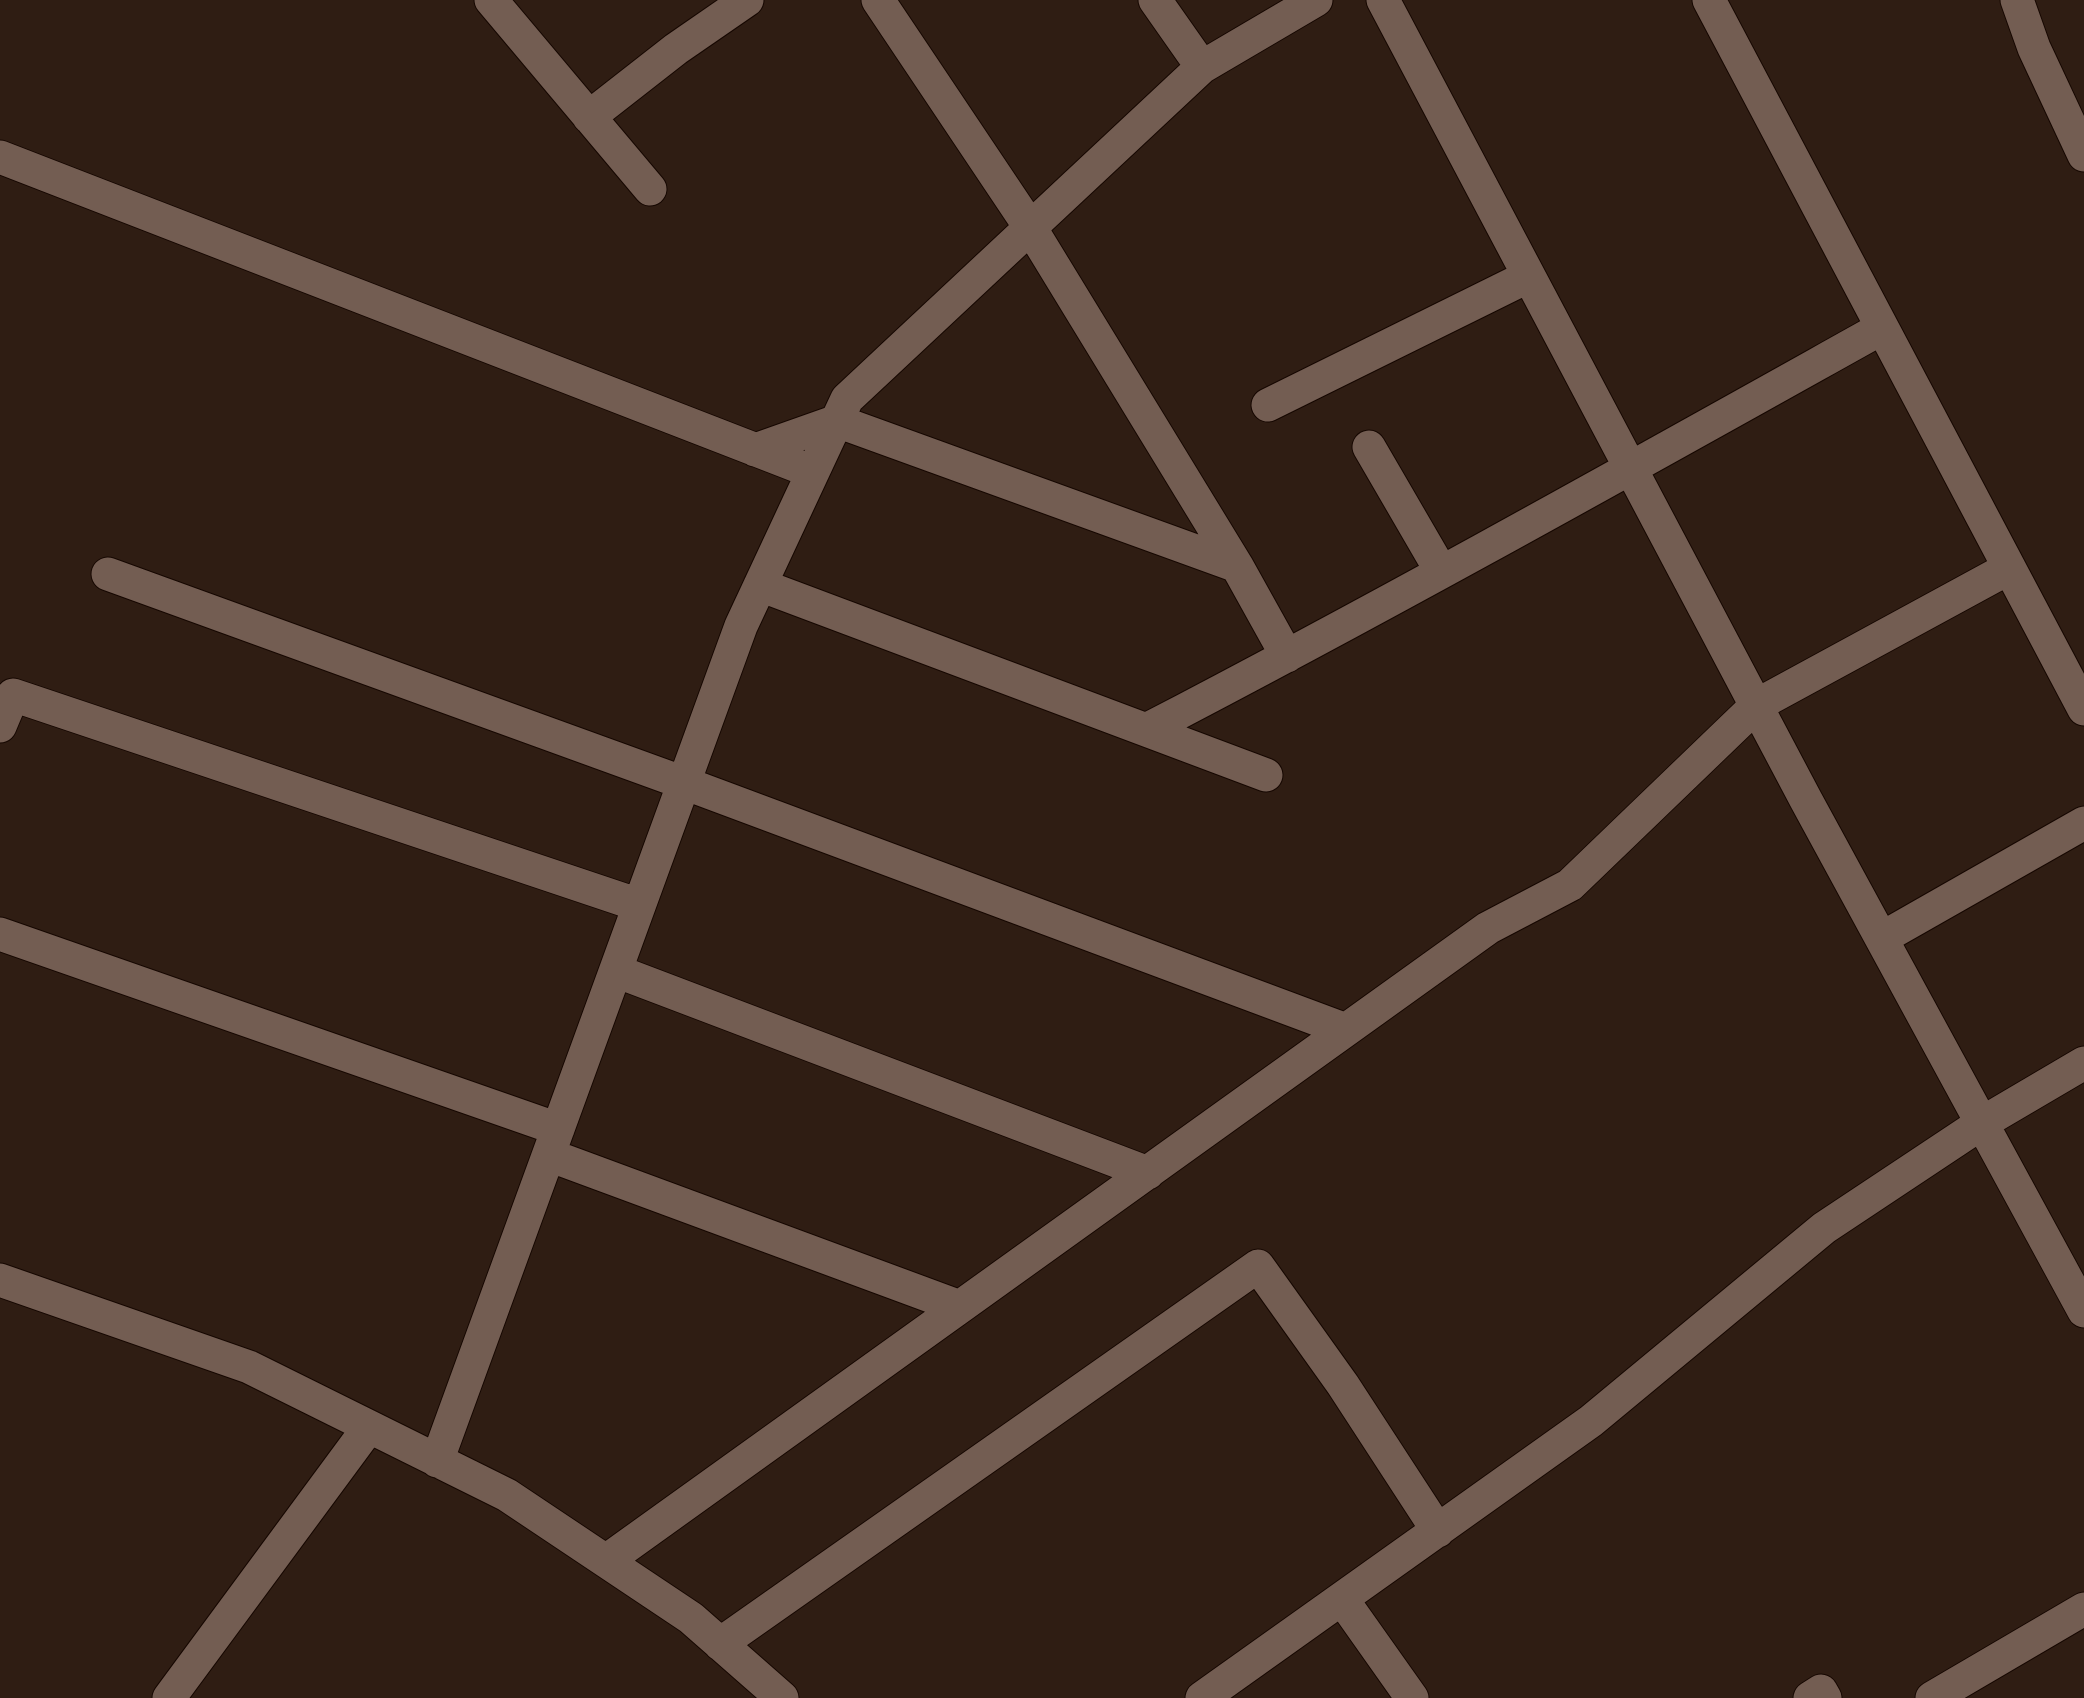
<!DOCTYPE html>
<style>
body{margin:0}
canvas{display:block;background:#2f1d13}
</style>
<canvas width="2084" height="1698"></canvas>
<script>
const ctx = document.querySelector('canvas').getContext('2d');
ctx.lineJoin = 'round';
function trace(path, color, width, dash) { ctx.strokeStyle = color; ctx.lineWidth = width; ctx.lineCap = dash ? 'butt' : 'round'; ctx.setLineDash(dash || []); ctx.stroke(path); }
const minor = new Path2D(`
 M491 0 650 189
 M878 0 1030 227 1237 566 1287 656
 M1155 0 1202 67
 M1383 0 1806 800 2084 1311
 M1709 0 2084 709
 M2017 0 2034 48 2084 155
 M589 117 676 49 747 0
 M0 157 813 472
 M1268 405 1529 276
 M1369 447 1441 571
 M755 450 837 421 1237 566
 M108 574 684 783 1346 1030
 M760 585 1266 775
 M0 726 13 695 639 905
 M1146 730C1394 601 1638 464 1882 328
 M0 934 558 1129
 M1882 938 2084 823
 M616 971 1148 1173
 M549 1155 960 1307
 M0 1280 249 1367 507 1495 691 1618 782 1698
 M437 1461 741 626 847 399 1202 67 1316 0
 M606 1561 1488 928 1570 885 1757 705 2009 568
 M1342 1599 1412 1698
 M720 1644 1258 1266 1343 1385 1438 1531
 M169 1698 369 1427
 M1202 1698 1591 1421 1824 1228 1982 1123 2084 1063
 M1810 1698 1821 1691 1825 1698
 M1932 1698 2084 1609`);
trace(minor, '#160701', 35);
trace(minor, '#735d52', 33);
</script>
